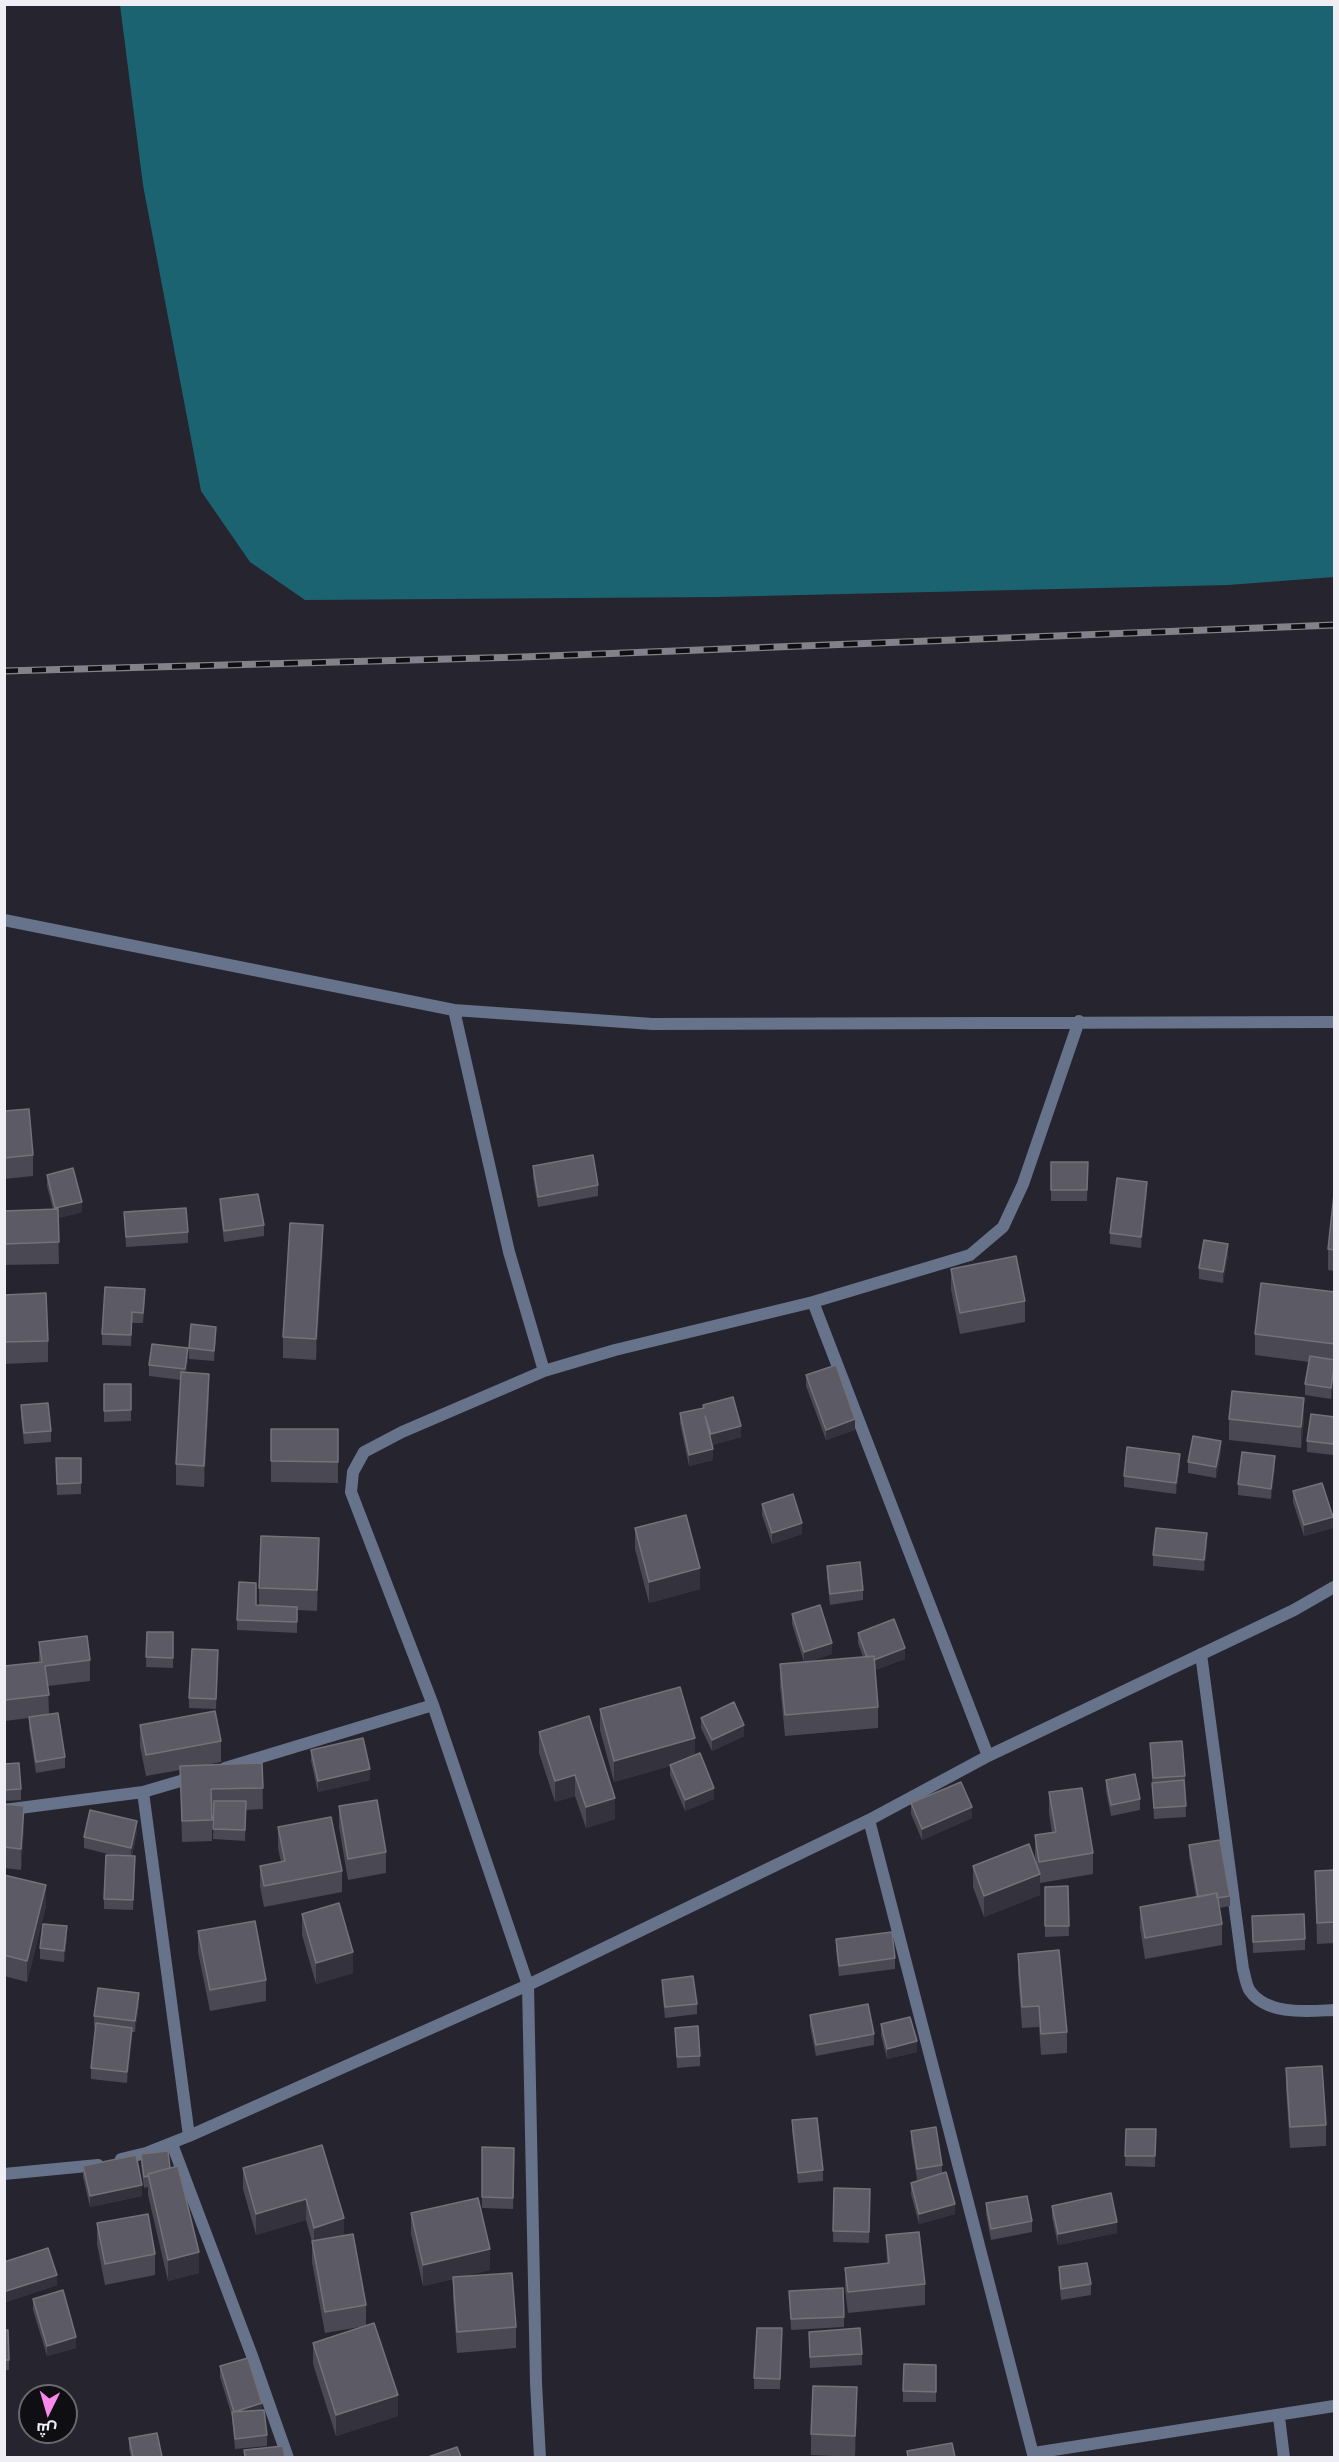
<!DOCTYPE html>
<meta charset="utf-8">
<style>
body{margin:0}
#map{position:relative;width:1339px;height:2462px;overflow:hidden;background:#26242e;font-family:"Asap Condensed",Cairo,sans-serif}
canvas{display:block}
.frame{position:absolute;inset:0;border:6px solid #efeef4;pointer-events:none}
.north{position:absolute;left:18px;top:2384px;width:60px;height:60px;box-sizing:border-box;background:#0f0e12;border:2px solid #69686c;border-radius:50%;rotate:185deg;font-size:16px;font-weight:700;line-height:24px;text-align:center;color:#efeef4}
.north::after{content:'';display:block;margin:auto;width:21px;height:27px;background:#f888ea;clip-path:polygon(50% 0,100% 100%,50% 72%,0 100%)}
</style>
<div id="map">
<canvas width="1339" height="2462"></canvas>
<div class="frame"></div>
<div class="north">ش</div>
</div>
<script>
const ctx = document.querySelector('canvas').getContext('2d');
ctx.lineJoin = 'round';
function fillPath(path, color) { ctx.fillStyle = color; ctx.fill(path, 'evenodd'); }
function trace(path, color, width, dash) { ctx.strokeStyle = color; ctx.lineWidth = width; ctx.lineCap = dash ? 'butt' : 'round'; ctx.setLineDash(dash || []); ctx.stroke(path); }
fillPath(new Path2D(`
 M120 5H1334V577L1228 585 717 597 305 600 250 562 201 491 143 185Z`), '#1c6371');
trace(new Path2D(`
 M4 920 454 1010 652 1024 1334 1022
 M454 1010 509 1252 544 1371
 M813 1302 988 1756
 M1201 1654 1243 1969C1245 1975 1246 1986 1250 1991 1268 2016 1309 2011 1334 2010
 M225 1768 433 1705
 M143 1792 189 2136
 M4 1810 143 1792 194 1777
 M869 1820 1034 2458
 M172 2144 251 2353 288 2458
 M121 2159 146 2153 189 2136 528 1985 869 1820 988 1756 1294 1610 1334 1587
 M4 2174 98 2165
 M1279 2417 1284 2458
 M1034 2453 1334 2406
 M540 2458 536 2383 528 1985 433 1705 351 1492 353 1472 364 1452 402 1432 544 1371 615 1350 813 1302 970 1255 1003 1227 1023 1184 1079 1021`), '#66738a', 12);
const rail = new Path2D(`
 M4 671 522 657 1334 625`);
trace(rail, '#83828a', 7);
trace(rail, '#0f0e12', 4.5, [14]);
fillPath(new Path2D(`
 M4 1111 33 1155V1176L4 1179Z
 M1051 1162H1088L1087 1201H1051Z
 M533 1166 598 1185V1196L538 1207 533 1177Z
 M47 1175 82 1212 58 1218 59 1264 4 1265V1211L53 1209 47 1186Z
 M1335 1185V1271L1328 1270V1249Z
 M1147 1193 1141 1248 1110 1244V1233Z
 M220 1199 264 1225V1236L224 1242 220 1210Z
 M124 1212 188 1232V1243L126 1247Z
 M323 1246 316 1360 283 1358V1337Z
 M1228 1255 1223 1283 1199 1279V1268Z
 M951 1269 1025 1301V1322L960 1334 951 1290Z
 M1335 1292V1375L1331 1399 1305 1395V1384L1309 1362 1255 1355V1334Z
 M4 1295 48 1341V1362L4 1364Z
 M145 1300 143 1323H132L131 1346 102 1345V1334Z
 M216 1337 214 1361 189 1359V1348Z
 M188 1359 186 1372 209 1395 204 1487 176 1485V1464L181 1380 149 1376V1365Z
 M806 1375 855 1430 826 1440 806 1386Z
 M104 1384 131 1410V1421L104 1422Z
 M21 1405 51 1431V1442L24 1444 21 1416Z
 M703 1405 741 1437 712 1445 713 1460 689 1466 680 1423V1413L703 1408Z
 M1335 1417V1443L1333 1455 1307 1452V1441Z
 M1229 1419H1304L1301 1448 1229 1440Z
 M271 1429H338V1483L271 1482Z
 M1221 1452 1216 1478 1188 1473V1462Z
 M56 1458H81V1494L57 1495Z
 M1180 1464 1176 1494 1124 1487V1476Z
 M1275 1467 1271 1499 1238 1495V1484Z
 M1293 1491 1333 1528 1304 1536 1293 1502Z
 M762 1504 802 1534 772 1544 762 1515Z
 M635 1528 700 1589 649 1603 635 1549Z
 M1207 1544 1204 1571 1153 1566V1555Z
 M319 1559 317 1611 297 1610V1633L237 1630V1620L256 1605 259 1606V1588Z
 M827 1566 863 1590V1600L830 1605 827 1577Z
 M792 1614 832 1654 807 1662 863 1657 858 1643V1633L905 1659 875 1670 878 1707V1728L785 1736 780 1686V1664L804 1662 792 1624Z
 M147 1632H173V1668L146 1667Z
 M39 1642 90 1660V1681L48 1686 49 1714 65 1757V1768L36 1773 29 1728V1718L5 1721 4 1666 39 1662Z
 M218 1660 216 1709 189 1708V1698Z
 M600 1709 695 1755 714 1799 685 1811 670 1775V1766L614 1782 600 1730Z
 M701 1718 744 1736 712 1751 701 1728Z
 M140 1725 221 1741V1762L206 1765 262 1763 263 1809 246 1810 245 1841 213 1839 214 1810H212V1841L182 1842 180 1770 146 1776 140 1746Z
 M539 1732 615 1819 586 1828 575 1796 555 1802 539 1753Z
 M1150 1743 1185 1776 1186 1817 1154 1819Z
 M311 1750 370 1780 318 1792 311 1761Z
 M4 1764 21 1789V1800L4 1801Z
 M1106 1780 1140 1799V1810L1111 1816 1106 1791Z
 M1049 1792 1093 1853V1874L1040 1883V1895L984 1917 973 1887V1866L1036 1863 1035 1856V1835L1052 1833 1049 1813Z
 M911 1803 972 1818 922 1840 911 1814Z
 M4 1804 24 1827 21 1870 4 1868Z
 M339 1806 386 1852V1873L348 1880 339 1827Z
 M278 1827 342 1871V1892L264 1907 260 1887V1866L281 1862 278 1848Z
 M137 1832 132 1856 135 1866 133 1910 104 1909V1899L112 1855 84 1848V1837Z
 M1189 1845 1230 1896V1906L1219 1908 1222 1924V1945L1145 1959 1140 1928V1907L1196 1897 1189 1856Z
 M1335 1870V1943L1317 1944 1315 1871Z
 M4 1875 46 1906 27 1982 4 1976Z
 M1068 1886 1069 1936 1045 1937V1887Z
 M302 1914 353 1973 316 1984 302 1935Z
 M1252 1916 1305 1939V1950L1253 1953Z
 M198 1931 266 1980V2001L210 2011 198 1952Z
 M67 1937 64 1962 40 1959V1948Z
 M836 1939 895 1958V1969L839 1976 836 1950Z
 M1018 1954 1067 2032V2053L1041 2055 1039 2027 1022 2028 1018 1975Z
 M662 1980 697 2004V2014L665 2018 662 1991Z
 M139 2004 135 2032H132L127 2083 91 2079V2068L96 2027H94V2016Z
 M810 2015 874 2034V2045L816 2056 810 2026Z
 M881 2024 917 2052 887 2059 881 2035Z
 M675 2028 700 2056V2066L677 2068Z
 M1286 2068 1326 2125V2146L1290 2148 1286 2089Z
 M792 2120 823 2170V2181L798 2183 792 2131Z
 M1126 2129H1156L1155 2167 1125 2166Z
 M911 2131 942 2165V2174L955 2214 919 2224 911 2194V2183L926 2178 917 2180 911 2141Z
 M322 2145 344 2236 366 2305V2326L325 2333 312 2262V2242L306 2220 256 2235 243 2189V2168Z
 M482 2147 514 2148 513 2209 482 2208Z
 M141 2154 170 2168 199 2273 168 2281 148 2195V2187L144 2188 141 2165Z
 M83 2166 142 2196 90 2207 83 2177Z
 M834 2188 870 2189 869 2243 833 2242Z
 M986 2203 1032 2221V2232L991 2240 986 2214Z
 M1052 2206 1117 2233 1058 2245 1052 2217Z
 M411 2213 490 2270 464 2276 516 2327V2348L457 2353 453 2298V2279L423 2286 411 2234Z
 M97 2223 155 2254V2275L105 2285 97 2244Z
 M886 2235 925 2284V2305L848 2313 845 2289V2268L887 2264Z
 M4 2262 57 2285 6 2302 4 2298Z
 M1059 2267 1091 2284V2295L1061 2300 1059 2278Z
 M789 2291 844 2317V2327L791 2330Z
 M33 2299 76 2348 47 2356 33 2310Z
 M782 2328 780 2389H754V2378Z
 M4 2330 9 2360V2370H4Z
 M809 2332 862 2354V2365L810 2368Z
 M313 2343 398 2416 336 2436 313 2364Z
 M936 2365V2402H903V2391Z
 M220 2366 262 2410 267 2435V2446L235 2449 232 2416 220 2377Z
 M857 2408 855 2457 811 2455V2434Z
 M129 2438 162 2457H131L129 2449Z`), '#4a4852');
fillPath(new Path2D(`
 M1147 1182V1193L1141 1248V1237Z
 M82 1202V1212L55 1219V1208Z
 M323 1225V1246L316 1360V1339Z
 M1228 1244V1255L1223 1283V1272Z
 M216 1327V1337L214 1361V1351Z
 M188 1348V1359L185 1380V1369Z
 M1335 1364V1375L1331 1399V1388Z
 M209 1374V1395L204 1487V1466Z
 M1304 1398V1419L1301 1448V1427Z
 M855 1419V1430L826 1440V1430Z
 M741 1426V1437L711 1445V1434Z
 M1221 1441V1452L1216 1478V1467Z
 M713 1449V1460L689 1466V1455Z
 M1180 1454V1464L1176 1494V1483Z
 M1275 1456V1467L1271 1499V1489Z
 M1333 1517V1528L1304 1536V1525Z
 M802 1523V1534L772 1544V1533Z
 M1207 1533V1544L1204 1571V1560Z
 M319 1538V1559L317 1611V1590Z
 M700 1568V1589L649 1603V1582Z
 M832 1643V1654L804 1663V1652Z
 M905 1648V1659L868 1673V1662Z
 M744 1725V1736L712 1751V1740Z
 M695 1738V1759L614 1782V1761Z
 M370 1769V1780L318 1792V1781Z
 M575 1775V1796L555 1802V1781Z
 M714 1788V1799L685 1811V1800Z
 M615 1798V1819L586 1828V1807Z
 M24 1806V1827L21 1870V1849Z
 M972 1807V1818L922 1840V1829Z
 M137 1821V1832L131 1859V1848Z
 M1040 1874V1895L984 1917V1896Z
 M46 1885V1906L27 1982V1961Z
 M67 1926V1937L64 1962V1951Z
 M353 1952V1973L316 1984V1963Z
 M139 1993V2004L135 2032V2021Z
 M132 2028V2039L127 2083V2072Z
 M917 2041V2052L887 2059V2049Z
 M142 2185V2196L90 2207V2196Z
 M306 2199V2220L256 2235V2214Z
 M955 2204V2214L919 2224V2214Z
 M344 2218V2240L314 2249V2228Z
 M1117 2222V2233L1058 2245V2234Z
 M490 2249V2270L423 2286V2265Z
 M199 2252V2273L168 2281V2260Z
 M57 2275V2285L6 2302V2291Z
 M76 2337V2348L47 2356V2346Z
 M857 2387V2408L855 2457V2436Z
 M398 2395V2416L336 2436V2415Z
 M262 2403V2414L234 2412Z`), '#34323c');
const building = new Path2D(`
 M29 1109 33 1155 4 1158V1111Z
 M593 1155 598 1185 538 1197 533 1166Z
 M1051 1162H1088L1087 1190H1051Z
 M73 1168 82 1202 55 1208 47 1175Z
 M1117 1178 1147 1182 1141 1237 1110 1233Z
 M1335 1185V1250L1328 1249Z
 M258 1194 264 1225 224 1231 220 1199Z
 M186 1208 188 1232 126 1237 124 1212Z
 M58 1209 59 1242 4 1244V1211Z
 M290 1223 323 1225 316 1339 283 1337Z
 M1204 1240 1228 1244 1223 1272 1199 1268Z
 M1016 1256 1025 1301 960 1313 951 1269Z
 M1261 1283 1335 1292V1344L1255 1334Z
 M105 1287 145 1289 143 1313 132 1312 131 1335 102 1334Z
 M46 1293 48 1341 4 1342V1295Z
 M191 1324 216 1327 214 1351 189 1348Z
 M152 1344 188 1348 185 1369 149 1365Z
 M1310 1356 1335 1360 1331 1388 1305 1384Z
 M836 1365 855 1419 826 1430 806 1375Z
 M181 1372 209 1374 204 1466 176 1464Z
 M104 1384H131V1410L104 1411Z
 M1232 1391 1304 1398 1301 1427 1229 1419Z
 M733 1397 741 1426 711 1434 705 1416 713 1449 689 1455 680 1413 704 1408 703 1405Z
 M48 1403 51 1431 24 1433 21 1405Z
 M1311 1414 1335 1417V1432L1333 1444 1307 1441Z
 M271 1429H338V1462L271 1461Z
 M1193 1436 1221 1441 1216 1467 1188 1462Z
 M1127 1447 1180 1454 1176 1483 1124 1476Z
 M1242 1452 1275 1456 1271 1489 1238 1484Z
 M56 1458H81V1483L57 1484Z
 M1322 1483 1333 1517 1304 1525 1293 1491Z
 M793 1494 802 1523 772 1533 762 1504Z
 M686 1515 700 1568 649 1582 635 1528Z
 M1156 1528 1207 1533 1204 1560 1153 1555Z
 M261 1536 319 1538 317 1590 259 1588Z
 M860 1562 863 1590 830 1594 827 1566Z
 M239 1582 256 1583V1605L297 1607V1622L237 1620Z
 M820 1605 832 1643 804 1652 792 1614Z
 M894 1619 905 1648 874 1660V1656L867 1657 858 1633Z
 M147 1632H173V1658L146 1657Z
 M87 1636 90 1660 45 1666 49 1695 5 1700 4 1666 42 1662 39 1642Z
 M192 1649 218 1650 216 1699 189 1698Z
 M874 1656 878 1707 785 1715 780 1664Z
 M680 1687 695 1738 614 1761 600 1709Z
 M734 1702 744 1725 712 1740 701 1718Z
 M215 1711 221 1741 146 1755 140 1725Z
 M58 1713 65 1757 36 1762 29 1717Z
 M589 1716 615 1798 586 1807 575 1775 555 1781 539 1732Z
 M363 1738 370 1769 318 1781 311 1750Z
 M1182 1741 1185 1776 1153 1778 1150 1743Z
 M700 1753 714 1788 685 1800 670 1765Z
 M19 1763 21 1789 4 1790V1764Z
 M262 1763 263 1788 211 1789 212 1820 182 1821 180 1766Z
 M1135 1774 1140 1799 1111 1805 1106 1780Z
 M1184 1780 1186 1806 1154 1808 1152 1783Z
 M961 1782 972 1807 922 1829 911 1803Z
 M1082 1788 1093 1853 1039 1862 1035 1835 1056 1832 1049 1792Z
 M377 1800 386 1852 348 1859 339 1806Z
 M214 1801H246L245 1830 213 1829Z
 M4 1804 24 1806 21 1849 4 1847Z
 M90 1810 137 1821 131 1848 84 1837Z
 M331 1817 342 1871 264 1886 260 1866 285 1861 278 1827Z
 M1220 1840 1230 1896 1217 1898V1893L1198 1897 1189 1845Z
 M1029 1844 1040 1874 984 1896 973 1866Z
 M106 1855 135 1856 133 1900 104 1899Z
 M1335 1870V1922L1317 1923 1315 1871Z
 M4 1875 46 1885 27 1961 4 1955Z
 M1068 1886 1069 1926H1045V1887Z
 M1217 1893 1222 1924 1145 1938 1140 1907Z
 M339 1903 353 1952 316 1963 302 1914Z
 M1304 1914 1305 1939 1253 1942 1252 1916Z
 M255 1921 266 1980 210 1990 198 1931Z
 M43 1924 67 1926 64 1951 40 1948Z
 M892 1932 895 1958 839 1966 836 1939Z
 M1059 1950 1067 2032 1041 2034 1039 2006 1022 2007 1018 1954Z
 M693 1976 697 2004 665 2007 662 1980Z
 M98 1988 139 1993 135 2021 94 2016Z
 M868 2004 874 2034 816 2045 810 2015Z
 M910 2017 917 2041 887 2049 881 2024Z
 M96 2023 132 2028 127 2072 91 2068Z
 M698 2026 700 2056 677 2057 675 2028Z
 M1322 2066 1326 2125 1290 2127 1286 2068Z
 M817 2118 823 2170 798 2173 792 2120Z
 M936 2127 942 2165 917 2169 911 2131Z
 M1126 2129H1156L1155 2156H1125Z
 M322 2145 344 2218 314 2228 306 2199 256 2214 243 2168Z
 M482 2147 514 2148 513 2198 482 2197Z
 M168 2151 170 2168 148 2174V2176L144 2177 141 2154Z
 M136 2155 142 2185 90 2196 83 2166Z
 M178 2166 199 2252 168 2260 148 2174Z
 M946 2172 955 2204 919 2214 911 2183Z
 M834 2188 870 2189 869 2232 833 2231Z
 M1111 2193 1117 2222 1058 2234 1052 2206Z
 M1027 2196 1032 2221 991 2229 986 2203Z
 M478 2198 490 2249 423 2265 411 2213Z
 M148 2214 155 2254 105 2264 97 2223Z
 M919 2232 925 2284 848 2292 845 2268 889 2263 886 2235Z
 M353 2234 366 2305 325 2312 312 2241Z
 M48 2248 57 2275 6 2291 4 2287V2262Z
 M1087 2263 1091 2284 1061 2289 1059 2267Z
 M512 2273 516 2327 457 2332 453 2277Z
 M843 2288 844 2317 791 2319 789 2291Z
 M63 2290 76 2337 47 2346 33 2299Z
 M374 2323 398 2395 336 2415 313 2343Z
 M757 2328H782L780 2379 754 2378Z
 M860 2328 862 2354 810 2357 809 2332Z
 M4 2330H8L9 2360H4Z
 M248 2358 262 2403 234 2412 220 2366Z
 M904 2364 936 2365V2392L903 2391Z
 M813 2386 857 2387 855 2436 811 2434Z
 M264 2410 267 2435 235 2439 232 2412Z
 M157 2433 162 2457H133L129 2438Z
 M952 2443 955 2457H908L907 2451Z
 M283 2446 285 2457H245L244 2450Z
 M457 2447 461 2457H428Z`);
fillPath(building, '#5c5a64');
trace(building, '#73717a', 1.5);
</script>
